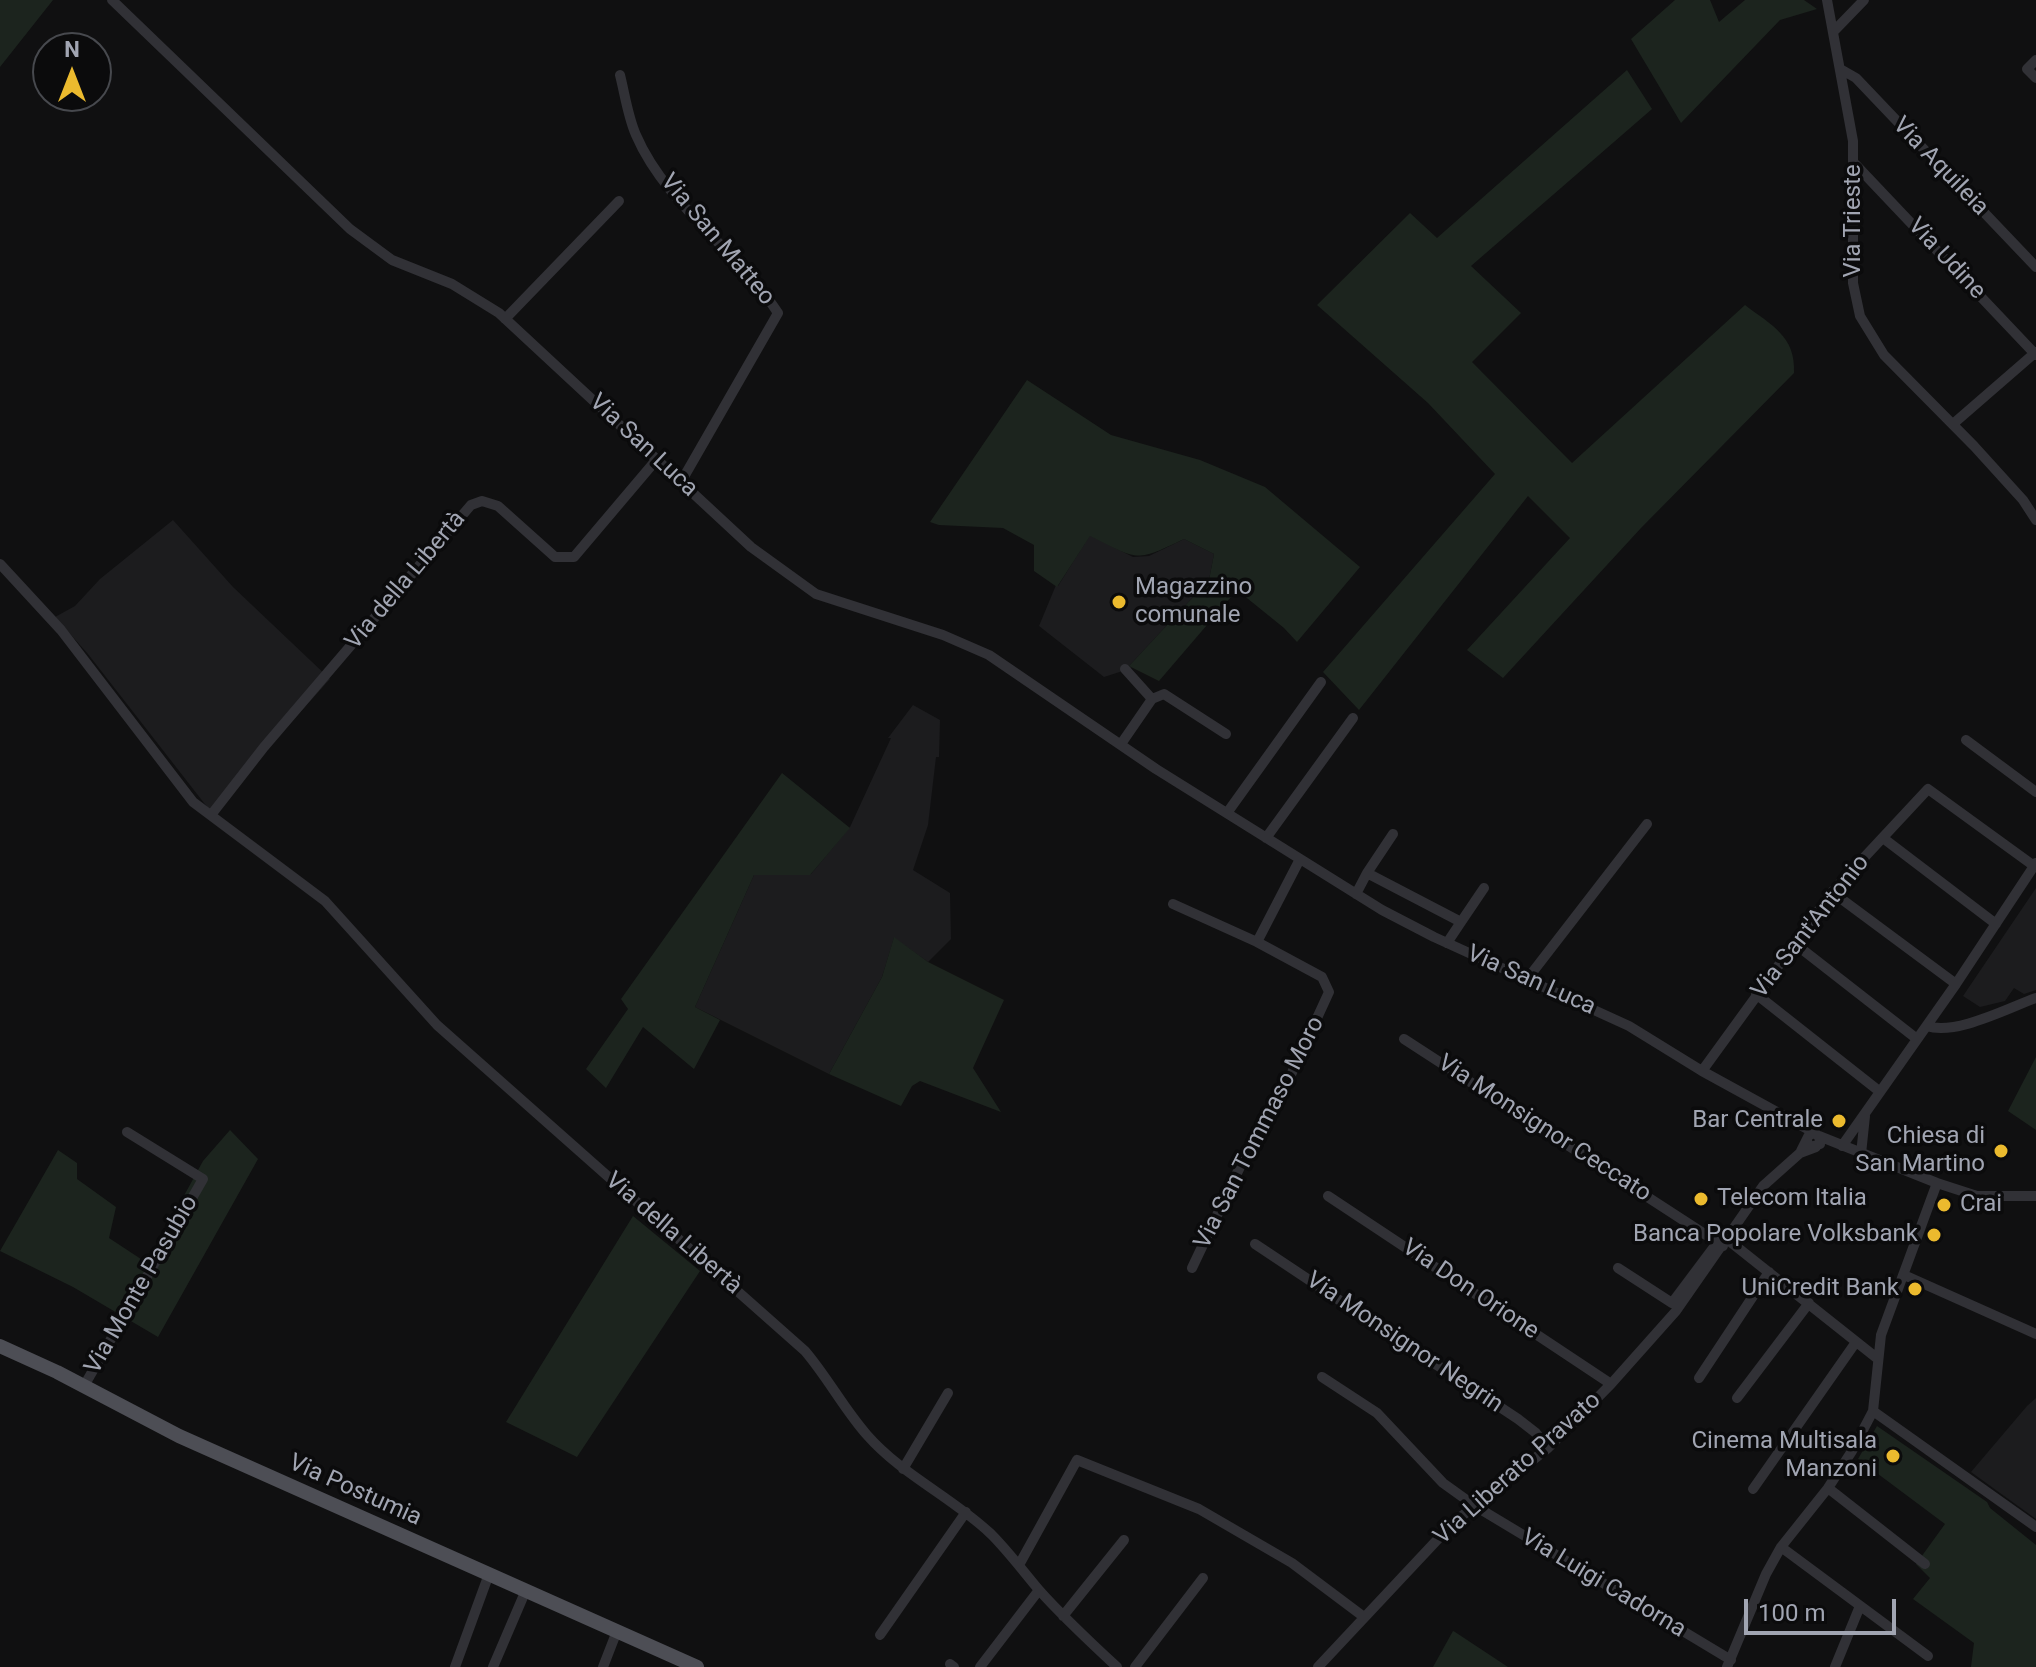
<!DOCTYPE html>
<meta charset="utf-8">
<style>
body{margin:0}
#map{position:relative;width:2036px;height:1667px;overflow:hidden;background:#101011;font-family:Roboto,sans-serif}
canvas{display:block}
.north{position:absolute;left:32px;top:32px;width:80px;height:80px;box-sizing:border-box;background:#0b0b0c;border:2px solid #47494e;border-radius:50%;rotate:0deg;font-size:22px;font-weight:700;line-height:32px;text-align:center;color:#a1a5b2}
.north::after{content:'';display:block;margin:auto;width:28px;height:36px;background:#ebba2e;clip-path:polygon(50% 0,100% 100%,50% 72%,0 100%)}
.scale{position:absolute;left:1744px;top:1599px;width:152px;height:36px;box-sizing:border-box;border:4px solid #a1a5b2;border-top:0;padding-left:10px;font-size:24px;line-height:28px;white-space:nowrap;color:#a1a5b2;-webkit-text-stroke:6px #0b0b0c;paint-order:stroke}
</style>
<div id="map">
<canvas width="2036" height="1667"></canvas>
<div class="north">N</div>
<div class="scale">100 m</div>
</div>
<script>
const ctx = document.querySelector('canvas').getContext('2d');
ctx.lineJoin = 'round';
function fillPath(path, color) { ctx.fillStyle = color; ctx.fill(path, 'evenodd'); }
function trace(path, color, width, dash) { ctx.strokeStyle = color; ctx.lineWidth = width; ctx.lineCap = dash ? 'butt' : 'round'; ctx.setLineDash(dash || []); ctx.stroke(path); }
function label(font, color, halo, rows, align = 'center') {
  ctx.font = font + ' Roboto,sans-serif'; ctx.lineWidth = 7; ctx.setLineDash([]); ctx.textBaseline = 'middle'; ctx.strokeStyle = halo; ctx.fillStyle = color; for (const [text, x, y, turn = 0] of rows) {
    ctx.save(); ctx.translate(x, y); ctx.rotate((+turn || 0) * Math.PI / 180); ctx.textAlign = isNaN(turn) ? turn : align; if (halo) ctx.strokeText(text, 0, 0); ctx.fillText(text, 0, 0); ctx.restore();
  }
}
fillPath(new Path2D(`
 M173 520 233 587 330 679 211 812 88 654 55 617 75 606 100 579Z
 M1090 535 1133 557 1149 556 1184 539 1214 554 1209 580 1129 666 1132 668 1104 677 1039 626 1056 585 1058 586Z
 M913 705 940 720 939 757H936L928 825 913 870 950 893 951 939 928 962 894 938 882 977 829 1074 695 1007 754 875 811 874 850 827 891 738H888Z
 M2036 888V990L2024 994 2014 988 2005 1001 1980 1007 1963 996Z
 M2036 1398V1519L1971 1472 2027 1406Z`), '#1c1c1e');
fillPath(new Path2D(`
 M0 0H53L0 67Z
 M1675 0H1710L1719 22 1745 0H1804L1817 9 1780 20 1681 123 1631 39Z
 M1627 70 1652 109 1471 266 1521 313 1472 362 1572 463 1745 305C1771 325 1796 336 1794 373L1641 528 1503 678 1467 650 1570 538 1528 496 1359 710 1323 672 1495 474 1428 403 1317 305 1410 213 1437 238Z
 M1027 380 1111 435 1200 460 1265 487 1360 567 1297 642 1284 628 1237 590 1159 681 1129 666 1209 580 1214 554 1184 539C1134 563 1139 560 1090 536L1057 587 1034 571V545L1003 528 939 525 930 522Z
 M782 773 850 828 810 875H754L695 1007 720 1020 694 1069 643 1027 606 1088 586 1069 628 1009 621 999Z
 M894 937 928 962 1004 1000 973 1068 1001 1112 920 1081 912 1086 901 1106 829 1074 882 977Z
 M2036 1057V1130L2008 1111Z
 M230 1130 258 1159 158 1337 73 1287 0 1251 58 1150 77 1163V1179L116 1207 109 1238 147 1263 203 1161Z
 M633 1216 700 1271 577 1457 506 1422Z
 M1877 1426 1987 1502 1990 1508 2036 1545V1667H1971L1974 1643 1913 1599 1930 1578 1916 1564 1945 1524 1858 1459Z
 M1453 1631 1455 1632 1508 1667H1433Z`), '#1c241e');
trace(new Path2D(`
 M112 0 350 229 392 260 452 284 499 313 751 547 816 594 943 635 989 655 1156 769 1382 910 1434 937 1629 1026 1702 1071 1815 1133
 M1827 0 1853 141V283L1860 316 1884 355 1974 446 2023 500 2036 520
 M1834 31 1864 0
 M2036 60 2027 69 2036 78
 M1842 70 1856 78 2036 267
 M620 75C625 95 628 117 636 135 665 203 739 253 778 313L681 482
 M1855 164 2036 355
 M505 319 619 201
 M1953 424 2036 352
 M0 564 61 630 193 802 325 901 437 1025 805 1351C828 1378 844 1409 867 1435 902 1475 952 1497 991 1534 1008 1551 1023 1571 1039 1590 1063 1617 1090 1642 1117 1667
 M1125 669 1152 699
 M1966 740 2036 792
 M1121 744 1152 699 1164 694 1226 734
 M1227 813 1321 682
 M211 815 264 747 471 505 482 501 498 506 555 557H574L657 459
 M1266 838 1353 718
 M1883 838 1996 924
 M1367 873 1393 834
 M1832 892 1956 984
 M1356 894 1367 873 1461 922 1447 943
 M1173 904 1257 942
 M1461 922 1484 888
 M1794 943 1917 1039
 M1528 978 1647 824
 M1756 994 1879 1091
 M1927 1026C1955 1036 2008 1008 2036 998
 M1404 1039 1723 1246
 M1702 1071 1832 892 1928 789 2034 866
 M1819 1136 1937 1183 1977 1196H2036
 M1842 1146 1956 984 2036 863
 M1801 1151 1809 1135 1815 1133 1820 1138V1144L1811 1147 1807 1142
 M1861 1154 1865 1116
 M1328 1196 1611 1384
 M1728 1240 1878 1359
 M1255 1244 1518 1419 1536 1433 1548 1448
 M1192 1268 1257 1131 1269 1110 1284 1090 1329 992 1322 977 1257 942 1300 859
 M1618 1268 1672 1303 1717 1243
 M1904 1275 2036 1334
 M1322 1377 1377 1413 1443 1483 1475 1506 1731 1660
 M1699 1378 1769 1272
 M84 1386 203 1179 127 1132
 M1737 1398 1809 1303
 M1873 1411 2036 1527
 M903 1469 948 1393
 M1828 1488 1925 1564
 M1753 1489 1856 1342
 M1781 1547 1928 1656
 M1019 1565 1077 1460 1199 1509 1292 1563 1364 1617
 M1063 1616 1124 1540
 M880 1635 966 1512
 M950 1664 954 1667
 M455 1667 489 1574
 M493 1667 526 1590
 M603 1667 617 1631
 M980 1667 1039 1590
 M1135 1667 1203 1578
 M1318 1667 1453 1523 1548 1448 1611 1384 1676 1311 1763 1186 1800 1153 1816 1147
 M1727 1667 1766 1574 1781 1547 1828 1488 1852 1451 1873 1411 1881 1335 1937 1183
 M1835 1667 1860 1606`), '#313136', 10);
trace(new Path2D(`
 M0 1346 57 1372 179 1436 697 1667`), '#4d4e55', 14);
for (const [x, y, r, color] of [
 [1119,602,8,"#ebba2e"],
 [1839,1121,8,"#ebba2e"],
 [2001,1151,8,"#ebba2e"],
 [1701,1199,8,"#ebba2e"],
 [1944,1205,8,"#ebba2e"],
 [1934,1235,8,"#ebba2e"],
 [1915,1289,8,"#ebba2e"],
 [1893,1456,8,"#ebba2e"]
]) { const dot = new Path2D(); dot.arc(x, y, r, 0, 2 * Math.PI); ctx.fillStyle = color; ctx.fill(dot); trace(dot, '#0b0b0c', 3); }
label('24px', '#a1a5b2', '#0b0b0c', [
 ["Via Aquileia",1940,167,46],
 ["Via Trieste",1854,221,-90],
 ["Via San Matteo",717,240,50],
 ["Via Udine",1946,259,47],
 ["Via San Luca",643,446,43],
 ["Via della Libertà",406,581,-50],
 ["Via Sant'Antonio",1811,927,-52],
 ["Via San Luca",1531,981,24],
 ["Via Monsignor Ceccato",1544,1129,33],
 ["Via San Tommaso Moro",1260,1133,-63],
 ["Via della Libertà",673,1234,41],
 ["Via Monte Pasubio",142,1285,-60],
 ["Via Don Orione",1470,1290,34],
 ["Via Monsignor Negrin",1404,1343,34],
 ["Via Liberato Pravato",1518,1469,-42],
 ["Via Postumia",355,1491,24],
 ["Via Luigi Cadorna",1603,1584,31]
]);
label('24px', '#a1a5b2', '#0b0b0c', [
 ["Magazzino",1135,588,"left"],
 ["comunale",1135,616,"left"],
 ["Bar Centrale",1823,1121],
 ["Chiesa di",1985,1137],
 ["San Martino",1985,1165],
 ["Telecom Italia",1717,1199,"left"],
 ["Crai",1960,1205,"left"],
 ["Banca Popolare Volksbank",1918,1235],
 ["UniCredit Bank",1899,1289],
 ["Cinema Multisala",1877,1442],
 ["Manzoni",1877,1470]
], 'right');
</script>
